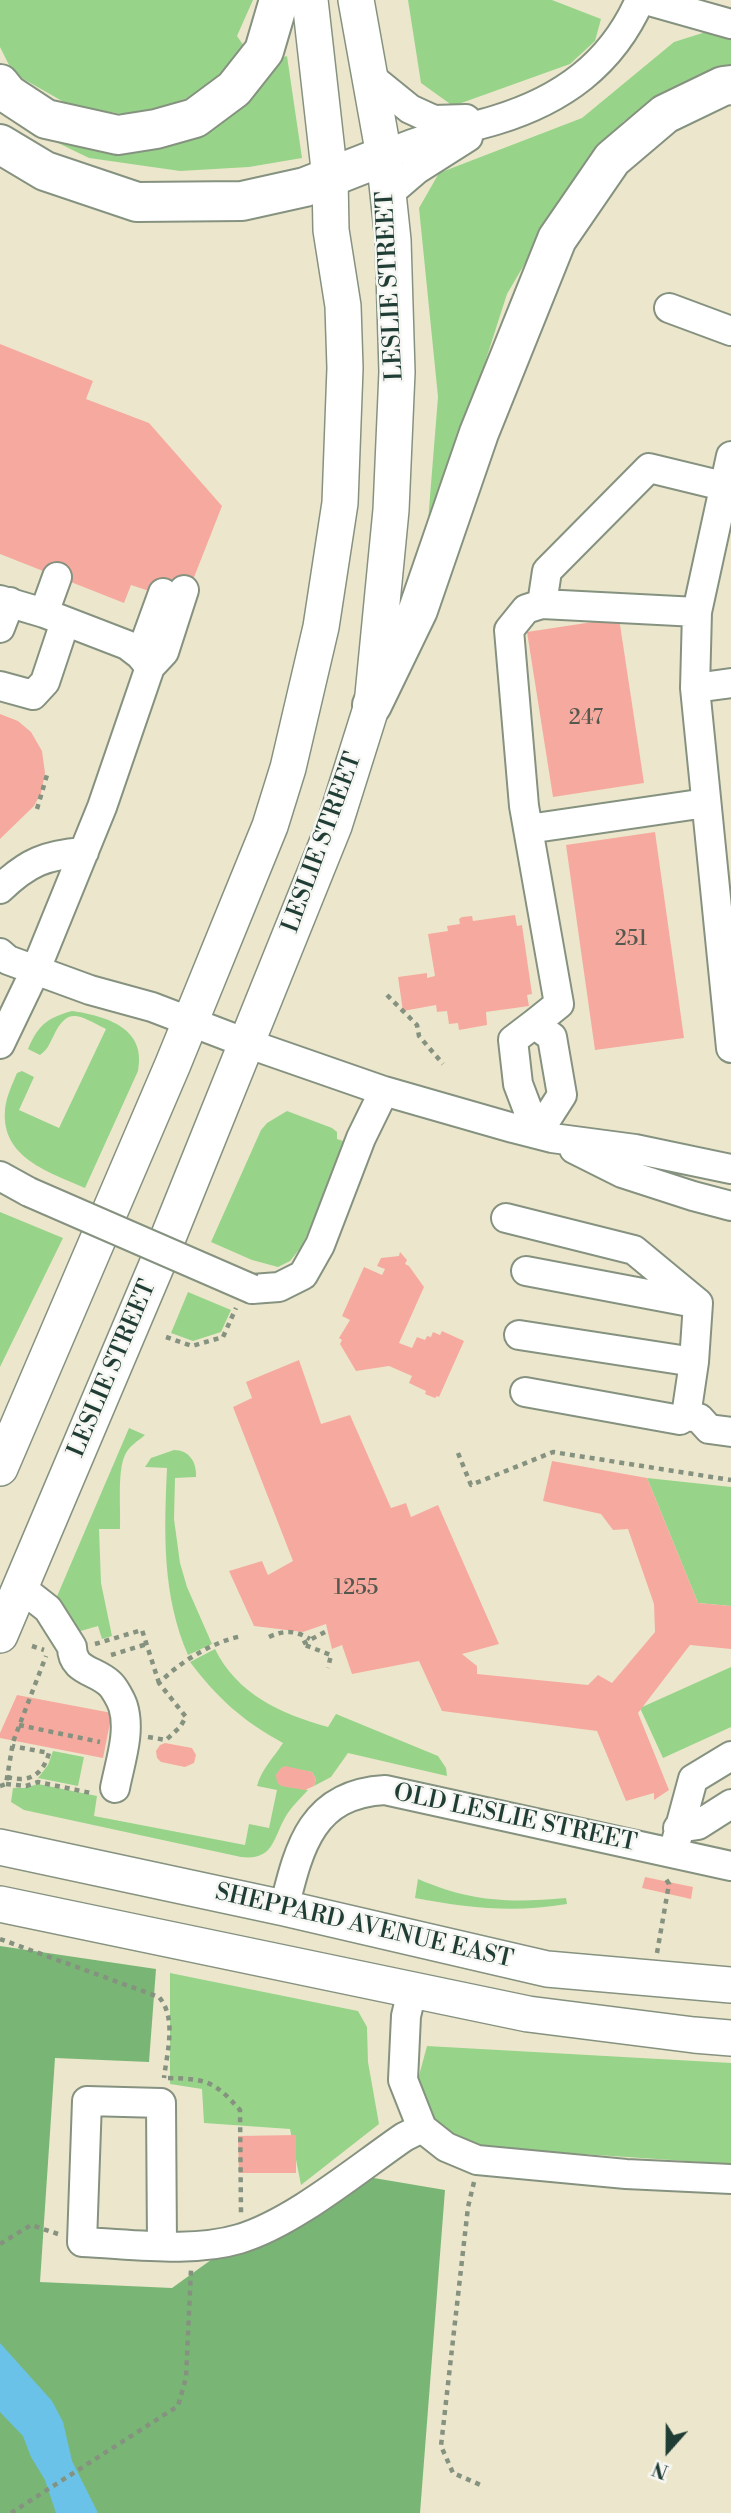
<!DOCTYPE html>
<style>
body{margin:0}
#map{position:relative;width:731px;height:2513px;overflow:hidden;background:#ece7cc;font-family:"Libre Bodoni",serif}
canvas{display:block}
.north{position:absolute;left:633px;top:2415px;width:70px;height:70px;-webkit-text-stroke:5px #f6f6f2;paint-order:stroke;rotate:201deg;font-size:19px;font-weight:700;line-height:28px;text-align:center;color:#1f3d34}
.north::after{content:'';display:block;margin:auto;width:24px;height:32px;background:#1f3d34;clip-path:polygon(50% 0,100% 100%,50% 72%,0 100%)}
</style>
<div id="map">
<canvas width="731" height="2513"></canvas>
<div class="north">N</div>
</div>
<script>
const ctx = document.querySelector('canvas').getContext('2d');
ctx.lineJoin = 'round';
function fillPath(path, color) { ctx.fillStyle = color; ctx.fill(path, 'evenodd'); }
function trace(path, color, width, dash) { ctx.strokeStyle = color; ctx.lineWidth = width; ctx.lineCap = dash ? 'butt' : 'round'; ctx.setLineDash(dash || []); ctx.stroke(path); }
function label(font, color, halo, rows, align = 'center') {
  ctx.font = font + ' "Libre Bodoni",serif'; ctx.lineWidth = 5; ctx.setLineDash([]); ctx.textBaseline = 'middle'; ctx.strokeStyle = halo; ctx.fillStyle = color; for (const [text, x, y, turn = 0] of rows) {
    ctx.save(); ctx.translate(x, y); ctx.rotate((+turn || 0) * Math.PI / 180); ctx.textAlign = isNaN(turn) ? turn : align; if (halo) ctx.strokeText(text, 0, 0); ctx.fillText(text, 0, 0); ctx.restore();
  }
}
fillPath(new Path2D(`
 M0 0H253L237 36 246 49 197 95 134 116 69 105 13 73 0 47Z
 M408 0H552L601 19 595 41 570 64 453 106 421 83Z
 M709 31 731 37V71L704 78 624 121 567 192 507 294 426 546 438 397 419 208 439 173 582 118 674 42Z
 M287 56 302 158 249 167 180 171 89 158 21 125 166 146 229 117 275 60Z
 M72 1011C106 1016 147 1028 138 1071L85 1188C49 1172 1 1158 5 1110 6 1097 12 1085 17 1073L22 1071 34 1077 19 1110 59 1128 106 1029C79 1016 68 1005 53 1037 49 1045 47 1050 40 1055L28 1049C38 1026 46 1018 72 1011Z
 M287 1111 332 1128 337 1132V1139L346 1142 302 1246 290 1261 278 1267 252 1260 211 1242 261 1130 267 1123Z
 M0 1212 63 1238 0 1367Z
 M188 1292 231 1310 221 1332 193 1341 171 1333Z
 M129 1428 145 1435C138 1441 129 1446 125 1455 117 1472 121 1510 120 1529H99L101 1583 112 1636 102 1639 98 1626 77 1632 55 1601Z
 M174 1450C189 1450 197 1462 196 1477L175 1478 174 1519 180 1563 187 1587 212 1644 188 1655C162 1595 164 1533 167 1468L145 1467 151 1458Z
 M647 1478 731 1487V1606L698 1603Z
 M215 1649C237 1694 281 1714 328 1727L336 1714 438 1756 446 1768 447 1776 348 1753 331 1777 314 1786 316 1779 312 1772 283 1767 276 1775 279 1784 308 1790C300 1799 292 1806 286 1816 273 1838 274 1861 241 1857L24 1810 11 1802 13 1788H25L38 1784 97 1796 94 1816 245 1845 249 1824 269 1828 277 1790 257 1786C261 1770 274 1757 283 1743 243 1721 218 1699 190 1662Z
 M731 1667V1727L663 1758 640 1708Z
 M53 1751 84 1757 78 1786 38 1778 48 1765Z
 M418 1879C472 1902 509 1903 566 1898L567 1904C515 1913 467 1908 415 1898Z
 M170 1973 358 2011 367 2027 368 2062 379 2124 301 2185 290 2129 204 2123 202 2089 170 2084Z
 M427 2046 731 2063V2164L478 2147 438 2127 417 2083Z`), '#97d489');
fillPath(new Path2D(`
 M0 1946 156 1969 149 2062 55 2058 40 2282 172 2288 222 2252 356 2175 445 2190 420 2513H0Z`), '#79b675');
fillPath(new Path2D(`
 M0 2343 52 2401 63 2422 72 2461 98 2513H56L45 2480 31 2457 23 2436 0 2412Z`), '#6bc2e8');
fillPath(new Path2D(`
 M0 344 93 381 86 399 149 423 222 506 189 590 152 592 131 585 124 603 0 554Z
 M619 618 644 783 553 797 527 632Z
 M0 714 18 721 31 732 42 751 45 773 41 793 34 806 0 839Z
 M655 832 684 1038 595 1050 566 845Z
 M515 915 517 926 522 925 532 994 527 995 529 1006 486 1012 487 1025 459 1030 458 1023 449 1024 447 1011 437 1012 436 1005 403 1011 398 977 427 973V978L435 976 428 934 448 931 447 926 460 924 459 919 462 917 472 916 473 921Z
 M400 1252 407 1260 405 1264 409 1266 424 1287 399 1343 412 1348 417 1337 425 1340 427 1336 431 1337 433 1332 440 1335 442 1331 464 1341 439 1397 437 1396 435 1398 425 1394 426 1391 409 1383 412 1376 389 1366 356 1371 340 1344 342 1340 339 1338 350 1320 342 1316 364 1267 382 1275 385 1269 377 1266 381 1258 399 1256Z
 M299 1360 321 1424 350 1415 391 1508 406 1503 411 1517 438 1505 499 1644 462 1654 477 1666V1674L588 1685 598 1675 612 1683 655 1632 654 1604 628 1529 613 1530 601 1514 543 1501 552 1461 647 1478 698 1603 731 1606V1649L690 1645 638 1713 669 1790 654 1800V1793L626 1801 597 1731 442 1711 419 1661 352 1674 342 1645 332 1649 326 1624 303 1632 254 1626 229 1571 262 1561 268 1575 293 1561 233 1407 252 1398 246 1382Z
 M17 1695 112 1713 103 1758 0 1738V1733Z
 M165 1743 192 1748 196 1755 194 1763 185 1767 161 1762 157 1758 156 1751 160 1745Z
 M285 1766 312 1772 316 1779 314 1786 305 1790 281 1786 277 1782 276 1775 280 1769Z
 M645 1877 693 1887 691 1899 642 1888Z
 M296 2135V2173H239L238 2136Z`), '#f6aa9f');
const minor = new Path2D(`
 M646 0 731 24
 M368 75 410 109 434 120 466 119
 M384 156C419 138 459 131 496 120 562 100 612 64 640 0
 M388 194 416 170 468 137
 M669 308 731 331
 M0 600 44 613 127 645 140 655 150 667 102 807 36 969 0 1044
 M542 604 547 571 649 468 731 488
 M697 612 731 456
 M44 613 57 577
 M0 628 10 602
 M150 667 164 652 184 590
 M150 667 147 637 163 593
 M0 686 33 695 45 682 65 622
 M695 688 731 683
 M528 829 706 803
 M0 889C28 862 46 855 84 852
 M0 953 8 960 90 990 152 1007 246 1043 384 1091 513 1128 552 1138 635 1149 731 1169
 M534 1024 559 1004 524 806 509 630 526 609 542 604 697 612 695 688 731 1048
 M534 1024 552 1037 562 1095 537 1134 518 1084 513 1040Z
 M574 1149 622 1173 693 1196 731 1206
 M0 1176 29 1192
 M506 1218 634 1250 698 1303 694 1362 686 1416
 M526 1271 695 1303
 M252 1289 279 1287 303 1275 320 1245 361 1138 384 1091
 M519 1335 694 1362
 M525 1392 680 1420 686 1416 699 1418 709 1429 731 1432
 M20 1587 48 1609 72 1647C72 1671 95 1670 109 1683 114 1687 121 1700 123 1706 131 1732 120 1762 115 1788
 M678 1828 698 1825 731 1804
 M673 1853 693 1779 731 1756
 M284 1908C299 1848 311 1794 385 1790L731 1866
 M412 1991 406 2016 403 2080 422 2128 446 2147 477 2160 626 2174 731 2179
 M162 2246 161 2103 87 2101 82 2242C131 2244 192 2253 239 2239 293 2223 356 2170 404 2137L422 2128`);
const major = new Path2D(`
 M0 1468 173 1064 270 826 288 768 321 627 340 503 345 368 343 306 331 230 330 178 310 0
 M0 1635 161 1255 334 826 372 705 391 510 397 372 393 240 384 156 356 0
 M0 1847 284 1908 547 1969 731 1985
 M0 1904 528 2014 694 2035 731 2038`);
const highway = new Path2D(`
 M0 84 8 94 46 119 118 135 156 129 195 118 234 89 264 51 279 0
 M0 144 45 171 137 202 242 201 305 187 384 156
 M372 705 418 610 479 433 557 239 612 159 665 114 723 86 731 85`);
trace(minor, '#869280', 32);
trace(major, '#869280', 38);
trace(highway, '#869280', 42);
trace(new Path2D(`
 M37 809 47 775
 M387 995 417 1025 419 1036 443 1064
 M166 1337 192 1346 223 1337 236 1308
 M458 1453 471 1485 553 1452 731 1480
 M325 1632 302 1644 331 1655 328 1668
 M269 1637C284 1630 295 1630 310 1639
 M95 1644 142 1630 159 1683
 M32 1646 44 1650
 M111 1655 147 1644
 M19 1725 100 1742
 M148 1737 166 1740 180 1727 186 1717 159 1683C180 1662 212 1642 242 1636
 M7 1777C29 1783 43 1775 49 1753L12 1746
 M6 1784 26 1786 38 1782 91 1793
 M0 1786 6 1784 13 1742 46 1656
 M0 1939 159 1997C177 2018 167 2052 164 2078
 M657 1953 669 1884 664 1876
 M168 2078C207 2079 214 2081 240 2110L241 2214
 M474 2182 468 2207 441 2446 453 2473 483 2486
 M0 2244 31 2225 58 2234
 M11 2513 178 2406 186 2378 191 2270`), '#869280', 4.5, [5, 5]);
trace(minor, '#fff', 28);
trace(major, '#fff', 35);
trace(highway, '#fff', 38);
const minorBridge = new Path2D(`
 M29 1192 252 1289`);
trace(minorBridge, '#869280', 32, []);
trace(minorBridge, '#fff', 28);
label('21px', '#55584f', null, [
 ["247",586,719],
 ["251",631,940],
 ["1255",356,1589]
]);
label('24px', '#1f3d34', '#f6f6f2', [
 ["LESLIE STREET",391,286,-93],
 ["LESLIE STREET",323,843,-70],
 ["LESLIE STREET",113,1369,-67],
 ["OLD LESLIE STREET",515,1819,12],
 ["SHEPPARD AVENUE EAST",364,1927,13]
]);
</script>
